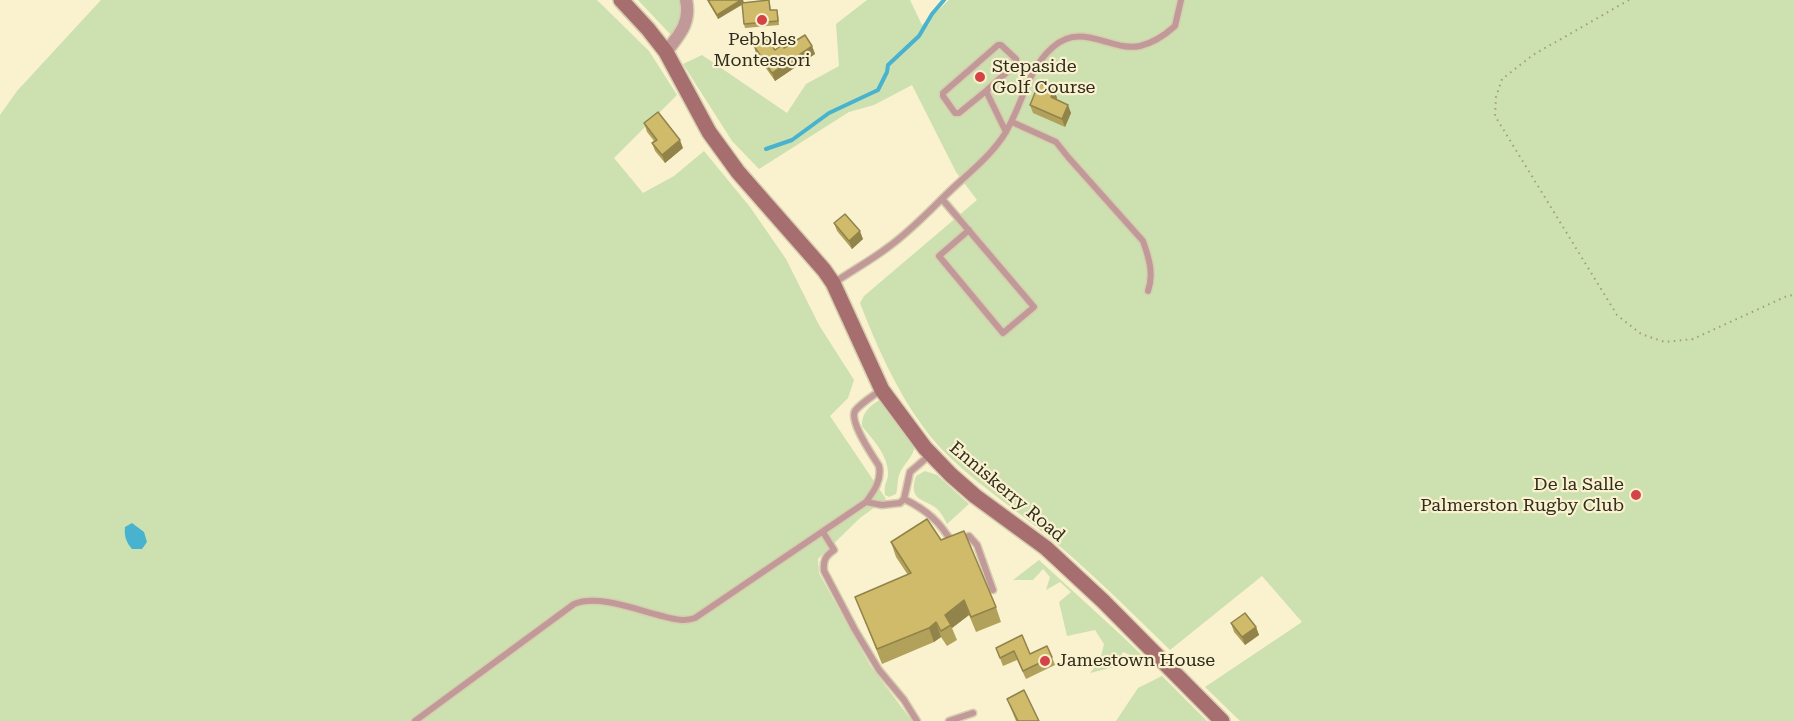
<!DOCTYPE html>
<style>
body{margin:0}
canvas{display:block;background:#faf1ce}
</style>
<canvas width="1794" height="721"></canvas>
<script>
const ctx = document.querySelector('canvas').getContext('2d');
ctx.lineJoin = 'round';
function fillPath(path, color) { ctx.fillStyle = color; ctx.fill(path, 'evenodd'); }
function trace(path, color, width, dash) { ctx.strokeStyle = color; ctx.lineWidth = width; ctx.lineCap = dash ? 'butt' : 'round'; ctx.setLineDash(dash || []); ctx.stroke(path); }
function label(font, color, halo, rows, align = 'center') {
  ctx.font = font + ' "Roboto Serif",serif'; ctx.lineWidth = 4.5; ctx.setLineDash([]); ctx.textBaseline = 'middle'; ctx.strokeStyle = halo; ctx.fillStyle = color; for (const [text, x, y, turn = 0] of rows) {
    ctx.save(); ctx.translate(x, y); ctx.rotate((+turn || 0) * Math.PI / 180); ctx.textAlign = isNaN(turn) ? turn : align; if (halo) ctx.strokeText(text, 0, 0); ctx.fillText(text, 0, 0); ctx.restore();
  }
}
fillPath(new Path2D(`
 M101 0H597L649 51 677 95 614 158 643 193 674 176 704 151 750 207 786 259 819 325 854 380 848 398 830 416 886 499 860 518 818 559 819 573 870 665 912 721H0V115L17 91Z
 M638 0H679C688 14 680 24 672 36Z
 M867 0H910L922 25 949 0H1794V721H1240L1205 687 1302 622 1262 576 1170 650C1128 609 1086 567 1040 530 1000 497 955 470 924 428 896 390 877 347 860 303L864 296 977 200 956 172 912 85 874 105 849 112 759 169 732 141 683 64 702 55 787 113 806 84 839 66 836 24Z
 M880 400 915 445C914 457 903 464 899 475 897 481 898 488 896 494L889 497 885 495C883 483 889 481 888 472 887 454 873 440 862 426 861 414 870 405 880 400Z
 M925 471 937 475 969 504 947 524C944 518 941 512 936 508 923 498 908 501 916 476Z
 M1039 560 1122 636 1151 664 1123 652 1114 667 1090 673 1100 660 1104 644 1095 630 1067 636 1059 602 1071 592 1060 582 1046 590 1050 577 1043 569 1033 580H1013Z
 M1162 676 1207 721H1116L1138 688Z`), '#cde0b0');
fillPath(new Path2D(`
 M132 523 144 532 147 542 142 549H132C126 542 124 536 125 527Z`), '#48b2cf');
trace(new Path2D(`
 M766 149 792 140 829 113 878 90 887 72 888 65 919 36 932 14 944 0`), '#48b2cf', 4);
const lane = new Path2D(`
 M998 45H1001L1016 59 1017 63 986 91 959 113H955L943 96V93Z
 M986 91 1006 132
 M1012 122 1056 142 1068 157 1143 241C1149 258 1154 274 1148 291
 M942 199 1034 307 1003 333 939 256 969 230
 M834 283C851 271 870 261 887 248 911 231 930 210 951 190 969 173 988 158 1002 138 1022 109 1026 70 1053 47 1082 21 1111 52 1140 46 1153 43 1165 35 1175 26L1181 0
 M904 499C927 510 940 522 953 544L969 536 977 545 993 590
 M866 502 882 505 900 503 904 499 910 472 931 454
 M823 532 834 550C825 556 823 561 824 571L855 630 879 670 904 700 917 721
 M415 721 574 604C598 594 637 610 662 616 674 619 684 622 695 618L866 502C874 491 882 480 879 466 873 456 849 422 855 411 861 403 873 396 881 390
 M949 721 973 713`);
const street = new Path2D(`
 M666 52C679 35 691 23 686 0`);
const secondary = new Path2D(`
 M621 0 648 29 666 52 709 132 738 172 824 270 833 283 882 390 925 448 951 475 975 496 1046 548 1103 601 1222 721`);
trace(lane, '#d6ceaf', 9);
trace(street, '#d6ceaf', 15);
trace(secondary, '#d6ceaf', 18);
trace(new Path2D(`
 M1629 0 1533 55 1502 79 1496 97 1495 116 1617 315 1641 334 1665 342 1693 339 1787 296 1794 295`), '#a29b82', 2, [1.5, 4.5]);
trace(lane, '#c09998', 6);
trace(street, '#c09998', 12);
trace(secondary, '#a66e6e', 15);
fillPath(new Path2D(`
 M707 0H743L744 3 770 4 771 10 778 14 779 25 745 28 744 24 742 5 718 19Z
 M754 46 775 50 784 48 812 46 815 54 775 81 756 54Z
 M1054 90 1057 98 1056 100 1071 113 1065 127 1033 113 1030 105Z
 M644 123 683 148 665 163 655 151 652 143 654 141 647 132Z
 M834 223 863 239 852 249 837 231Z
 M941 540 996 607 1001 622 976 632 969 615 952 628 957 640 947 646 941 637 934 642 882 664 855 597 908 575 896 557 891 542Z
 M1231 623 1256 627 1259 635 1245 645 1234 632Z
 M996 648 1052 657 1055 665 1026 679 1017 660 1003 666Z
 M1007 699 1039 721H1016Z`), '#b2a15b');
fillPath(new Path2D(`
 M741 0H743L744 3 718 19 717 15Z
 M812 46 815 54 775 81 772 73Z
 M1054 90 1057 98 1054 105 1051 97Z
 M1068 105 1071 113 1065 127 1062 119Z
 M680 140 683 148 665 163 662 155Z
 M860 231 863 239 852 249 849 241Z
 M964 600 969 615 952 628 945 615Z
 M936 622 941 637 934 642 929 628Z
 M1256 627 1259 635 1245 645 1242 637Z`), '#91834a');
const building = new Path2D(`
 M708 0H741L717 15Z
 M769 0 770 10H777L778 21 744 24 742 3Z
 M805 35 812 46 772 73 754 46 766 38 775 50 782 45 784 48Z
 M1039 83 1054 90 1051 97 1068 105 1062 119 1030 105Z
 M658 112 680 140 662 155 652 143 657 140 644 123Z
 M845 214 860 231 849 241 834 223Z
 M927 519 941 540 964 531 996 607 971 617 964 600 945 615 951 625 941 631 936 622 929 628 877 649 855 597 911 573 891 542Z
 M1245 613 1256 627 1242 637 1231 623Z
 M1022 635 1030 654 1047 646 1052 657 1023 671 1014 651 1000 658 996 648Z
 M1024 690 1039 721H1018L1007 699Z`);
fillPath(building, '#cfbb6a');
trace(building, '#91834a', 1.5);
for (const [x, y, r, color] of [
 [762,20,6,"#d34347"],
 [980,77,6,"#d34347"],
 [1636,495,6,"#d34347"],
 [1045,661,6,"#d34347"]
]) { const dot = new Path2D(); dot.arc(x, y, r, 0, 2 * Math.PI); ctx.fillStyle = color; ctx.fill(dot); trace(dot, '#faf1ce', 2); }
label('18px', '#302d20', '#faf1ce', [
 ["Pebbles",762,40,"center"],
 ["Montessori",762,61,"center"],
 ["Stepaside",992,67],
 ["Golf Course",992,88],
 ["De la Salle",1624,485,"right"],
 ["Palmerston Rugby Club",1624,506,"right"],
 ["Jamestown House",1057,661]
], 'left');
label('18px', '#302d20', '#faf1ce', [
 ["Enniskerry Road",1007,492,40]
]);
</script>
